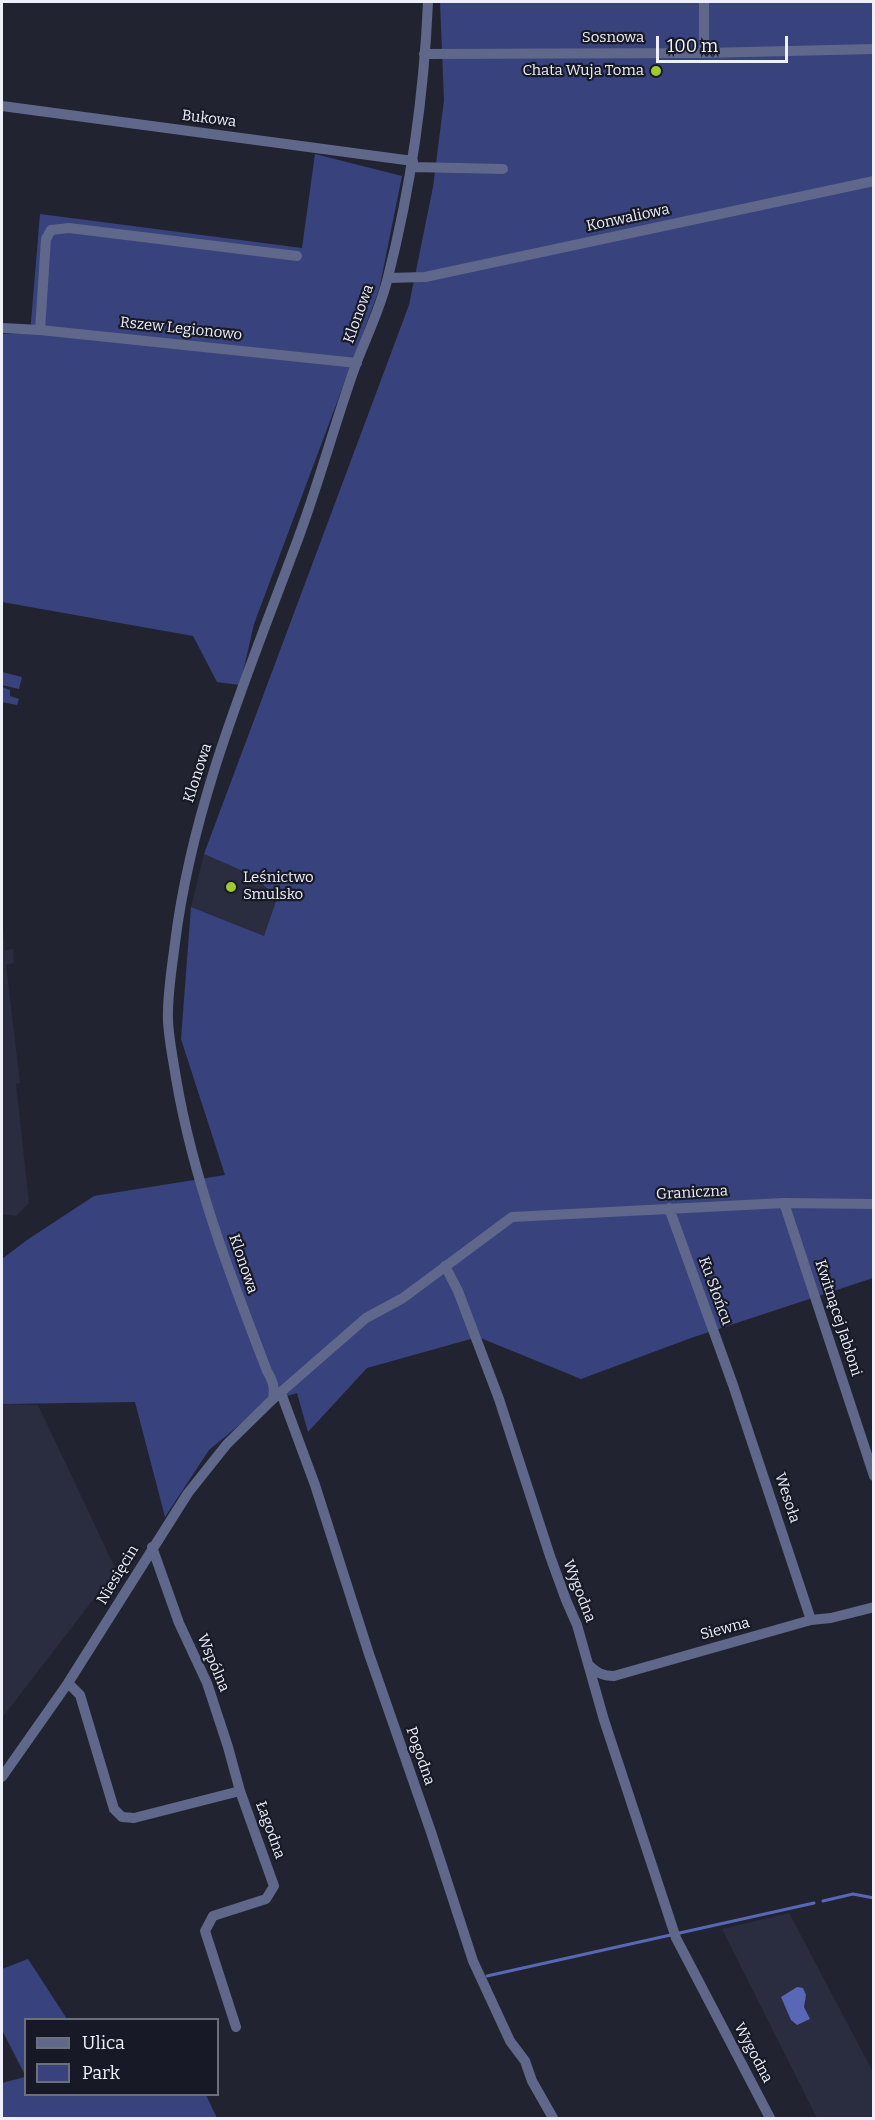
<!DOCTYPE html>
<meta charset="utf-8">
<style>
body{margin:0}
#map{position:relative;width:875px;height:2120px;overflow:hidden;background:#212430;font-family:Bitter,serif}
canvas{display:block}
.frame{position:absolute;inset:0;border:3px solid #edf0f8;pointer-events:none}
.legend{position:absolute;left:24px;top:2018px;width:195px;height:78px;box-sizing:border-box;background:#171a26;border:2px solid #6d707a;margin:0;padding:8px 10px;list-style:none;font-size:18px;color:#edf0f8}
.legend li{display:flex;align-items:center;gap:12px;height:30px}
.legend b{width:30px;border:2px solid #6d707a}
.scale{position:absolute;left:656px;top:36px;width:132px;height:27px;box-sizing:border-box;border:3px solid #edf0f8;border-top:0;padding-left:8px;font-size:18px;line-height:21px;white-space:nowrap;color:#edf0f8;-webkit-text-stroke:4px #171a26;paint-order:stroke}
</style>
<div id="map">
<canvas width="875" height="2120"></canvas>
<div class="frame"></div>
<ul class="legend">
<li><b style="height:8px;background:#5f678a"></b>Ulica</li>
<li><b style="height:16px;background:#38427c"></b>Park</li>
</ul>
<div class="scale">100 m</div>
</div>
<script>
const ctx = document.querySelector('canvas').getContext('2d');
ctx.lineJoin = 'round';
function fillPath(path, color) { ctx.fillStyle = color; ctx.fill(path, 'evenodd'); }
function trace(path, color, width, dash) { ctx.strokeStyle = color; ctx.lineWidth = width; ctx.lineCap = dash ? 'butt' : 'round'; ctx.setLineDash(dash || []); ctx.stroke(path); }
function label(font, color, halo, rows, align = 'center') {
  ctx.font = font + ' Bitter,serif'; ctx.lineWidth = 4.5; ctx.setLineDash([]); ctx.textBaseline = 'middle'; ctx.strokeStyle = halo; ctx.fillStyle = color; for (const [text, x, y, turn = 0] of rows) {
    ctx.save(); ctx.translate(x, y); ctx.rotate((+turn || 0) * Math.PI / 180); ctx.textAlign = isNaN(turn) ? turn : align; if (halo) ctx.strokeText(text, 0, 0); ctx.fillText(text, 0, 0); ctx.restore();
  }
}
fillPath(new Path2D(`
 M204 854 254 876 277 898 264 936 191 907Z
 M2 918 5 950 13 949 14 963 6 965 20 1083 16 1084 29 1203 16 1216 2 1214Z
 M2 1404 38 1405 116 1570 2 1718Z
 M789 1913 873 2072V2118H817L722 1929Z`), '#292d3f');
fillPath(new Path2D(`
 M440 2H873V1278L691 1338 581 1379 478 1337 367 1368 308 1432 297 1393 267 1402 209 1450 165 1517 135 1402 2 1404V1259L27 1240 94 1196 225 1175 181 1039 191 907 264 936 277 898 254 876 204 854 409 305 433 187 444 100Z
 M315 154 402 176 379 290 254 624 240 685 217 682 193 636 2 602V334H30L40 214 302 248Z
 M2 672 22 677 19 689 2 685Z
 M2 687 10 690V696L19 699 17 705 2 702Z
 M28 1959 67 2019 26 2020 25 2075 2 2030V1969Z
 M25 2077 26 2094 206 2095 217 2118H2V2083Z`), '#38427c');
fillPath(new Path2D(`
 M797 1987 803 1988 806 1995 804 2007 810 2019 797 2025 791 2020 781 1997Z`), '#5967b7');
trace(new Path2D(`
 M823 1901 853 1894 874 1898
 M487 1976 814 1903`), '#5967b7', 3);
trace(new Path2D(`
 M704 2V53
 M424 54 704 53 874 49
 M2 106 413 161
 M412 167 503 169
 M388 278 425 277 874 181
 M2 328 40 330 357 363
 M40 330 46 239 51 230 69 228 297 256
 M784 1203 874 1476
 M669 1208 733 1385 811 1620
 M445 1266 458 1291 499 1399 550 1556 566 1600 577 1625 604 1720 676 1938 770 2118
 M281 1393 315 1485 369 1654 431 1832 473 1961 510 2041 525 2061 532 2081 553 2118
 M273 1399C275 1388 273 1381 267 1371 230 1275 193 1179 176 1078 173 1059 169 1040 168 1021 167 995 172 968 175 943 192 805 247 676 295 547 318 487 334 425 356 364 367 335 381 307 388 277 411 187 424 95 428 2
 M152 1547 179 1623 207 1683 228 1747 240 1791 274 1886 266 1899 213 1916 205 1931 236 2027
 M589 1665C597 1673 603 1676 614 1676L811 1620 831 1618 874 1607
 M68 1683 80 1695 114 1809 122 1817 134 1818 240 1791
 M2 1777 68 1683 188 1493 227 1444 273 1399 366 1318 403 1298 512 1217 784 1203 874 1204`), '#5f678a', 10);
for (const [x, y, r, color] of [
 [656,71,6,"#a0c92b"],
 [231,887,6,"#a0c92b"]
]) { const dot = new Path2D(); dot.arc(x, y, r, 0, 2 * Math.PI); ctx.fillStyle = color; ctx.fill(dot); trace(dot, '#171a26', 2); }
label('15px', '#edf0f8', '#171a26', [
 ["Sosnowa",613,38],
 ["Bukowa",209,119,7],
 ["Konwaliowa",628,218,-12],
 ["Klonowa",359,314,-70],
 ["Rszew Legionowo",181,329,6],
 ["Klonowa",198,773,-72],
 ["Graniczna",692,1193,-3],
 ["Klonowa",243,1264,71],
 ["Ku Słońcu",715,1291,70],
 ["Kwitnącej Jabłoni",838,1318,72],
 ["Wesoła",787,1498,72],
 ["Niesięcin",118,1575,-59],
 ["Wygodna",579,1591,69],
 ["Siewna",725,1629,-15],
 ["Wspólna",213,1663,67],
 ["Pogodna",420,1756,71],
 ["Łagodna",270,1830,70],
 ["Wygodna",753,2053,62]
]);
label('15px', '#edf0f8', '#171a26', [
 ["Chata Wuja Toma",644,71],
 ["Leśnictwo",243,878,"left"],
 ["Smulsko",243,895,"left"]
], 'right');
</script>
